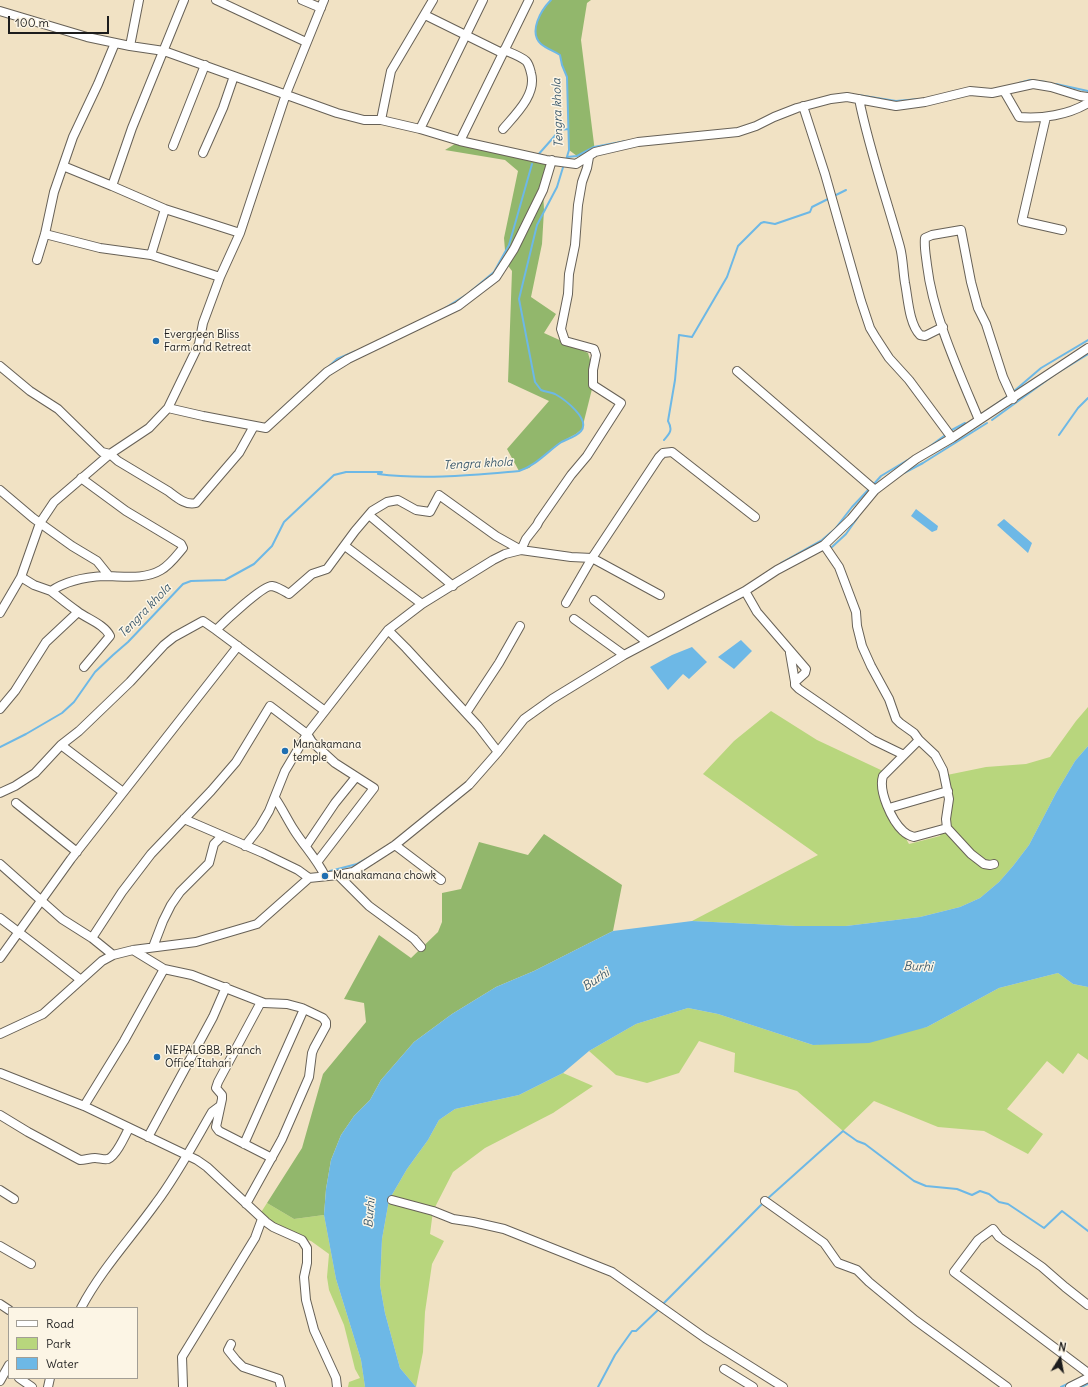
<!DOCTYPE html>
<style>
body{margin:0}
#map{position:relative;width:1088px;height:1387px;overflow:hidden;background:#f1e2c4;font-family:Delius,sans-serif}
canvas{display:block}
.legend{position:absolute;left:8px;top:1307px;width:130px;height:72px;box-sizing:border-box;background:#fcf5e5;border:1px solid #a29e95;margin:0;padding:5px 7px;list-style:none;font-size:12px;color:#1c1c1c}
.legend li{display:flex;align-items:center;gap:8px;height:20px}
.legend b{width:20px;border:1px solid #a29e95}
.north{position:absolute;left:1040px;top:1339px;width:40px;height:40px;-webkit-text-stroke:3px #fcf5e5;paint-order:stroke;rotate:11deg;font-size:11px;font-weight:700;line-height:16px;text-align:center;color:#1c1c1c}
.north::after{content:'';display:block;margin:auto;width:14px;height:18px;background:#1c1c1c;clip-path:polygon(50% 0,100% 100%,50% 72%,0 100%)}
.scale{position:absolute;left:8px;top:16px;width:101px;height:18px;box-sizing:border-box;border:2px solid #1c1c1c;border-top:0;padding-left:5px;font-size:12px;line-height:14px;white-space:nowrap;color:#1c1c1c;-webkit-text-stroke:3px #fcf5e5;paint-order:stroke}
</style>
<div id="map">
<canvas width="1088" height="1387"></canvas>
<ul class="legend">
<li><b style="height:5px;background:#fff"></b>Road</li>
<li><b style="height:11px;background:#b8d67d"></b>Park</li>
<li><b style="height:11px;background:#6db8e6"></b>Water</li>
</ul>
<div class="north">N</div>
<div class="scale">100 m</div>
</div>
<script>
const ctx = document.querySelector('canvas').getContext('2d');
ctx.lineJoin = 'round';
function fillPath(path, color) { ctx.fillStyle = color; ctx.fill(path, 'evenodd'); }
function trace(path, color, width, dash) { ctx.strokeStyle = color; ctx.lineWidth = width; ctx.lineCap = dash ? 'butt' : 'round'; ctx.setLineDash(dash || []); ctx.stroke(path); }
function label(font, color, halo, rows, align = 'center') {
  ctx.font = font + ' Delius,sans-serif'; ctx.lineWidth = 3; ctx.setLineDash([]); ctx.textBaseline = 'middle'; ctx.strokeStyle = halo; ctx.fillStyle = color; for (const [text, x, y, turn = 0] of rows) {
    ctx.save(); ctx.translate(x, y); ctx.rotate((+turn || 0) * Math.PI / 180); ctx.textAlign = isNaN(turn) ? turn : align; if (halo) ctx.strokeText(text, 0, 0); ctx.fillText(text, 0, 0); ctx.restore();
  }
}
fillPath(new Path2D(`
 M1088 707V746L1075 761 1056 793 1029 845 1013 866 999 882 980 898 960 907 920 917 846 926H796L692 921 818 855 703 774 734 741 771 711 817 740 883 771 878 785 879 796 896 821 909 844 940 836 950 809 947 775 986 767 1026 764 1050 757 1076 721Z
 M1058 973 1073 984 1088 987V1060L1078 1053 1063 1074 1047 1061 1007 1109 1043 1134 1028 1154 984 1131 938 1127 874 1101 843 1131 797 1091 734 1072 735 1053 699 1041 679 1073 647 1083 616 1075 589 1051 636 1024 688 1008 718 1014 813 1045 927 1027 999 988Z
 M563 1073 593 1086 553 1113 485 1148 453 1172 433 1211 430 1234 444 1241 432 1264 425 1312 423 1352 416 1387 400 1368 385 1313 380 1285 382 1239 389 1200 407 1169 428 1140 439 1120 455 1109 519 1095Z
 M267 1203 294 1219 324 1215 336 1279 361 1360 365 1387H348L349 1382 360 1378 355 1369 344 1325 329 1290 327 1277 329 1254 311 1241 302 1238 258 1217Z`), '#b8d67d');
fillPath(new Path2D(`
 M551 0H591L587 3 581 40 595 152 589 157 577 156 569 150 567 77 562 65 560 55C554 51 547 49 541 44 528 32 541 10 551 0Z
 M460 141 552 160 543 190 544 210 542 244 531 297 556 314 544 333 588 353 593 370V385L582 429 576 434 559 443 529 468 519 471 507 449 549 401 508 382 512 271 506 263 504 238 518 171 505 160 445 150Z
 M544 834 622 885 613 931 534 971 496 987 452 1014 414 1042 381 1080 370 1100 354 1116 341 1135 331 1160 326 1189 324 1215 294 1219 267 1203 302 1148 323 1074 366 1022 364 1003 344 999 379 935 411 958 438 932 442 922V893L461 889 479 842 528 855Z`), '#92b76c');
fillPath(new Path2D(`
 M916 509 938 526 937 530 932 532 911 516Z
 M1004 519 1032 543 1028 553 997 525Z
 M741 640 752 651 734 669 718 657Z
 M692 647 707 662 689 679 683 674 668 690 650 667 672 655Z
 M1088 746V987L1073 984 1058 973 999 988 927 1027 869 1043 813 1045 718 1014 688 1008 636 1024 589 1051 563 1073 519 1095 455 1109 439 1120 428 1140 407 1169 389 1200 382 1239 380 1285 385 1313 400 1368 416 1387H365L361 1360 336 1279 324 1215 326 1189 331 1160 341 1135 354 1116 370 1100 381 1080 414 1042 452 1014 496 987 534 971 613 931 692 921 796 926H846L920 917 960 907 980 898 999 882 1013 866 1029 845 1056 793 1075 761Z`), '#6db8e6');
trace(new Path2D(`
 M551 0C541 10 528 32 541 44 547 49 554 51 560 55L562 65 567 77 569 150 566 160
 M1019 83 1030 80 1046 82
 M1056 84 1088 91
 M858 95 896 101 919 99
 M537 156 560 130 568 129
 M567 157 577 156 594 147 626 141
 M834 196 846 190
 M470 292 494 272 509 245 532 164
 M445 308 466 295
 M326 369 337 359 356 351
 M1013 392 1041 368 1088 340
 M277 413 312 381
 M980 415 1008 396
 M992 420 1054 375 1088 354
 M950 431 965 423
 M1059 435 1078 408 1088 398
 M664 440C670 433 673 430 668 421L675 380 679 335 692 337 727 277 738 246 761 223 764 222 775 224 810 212 812 207 830 198
 M929 447 944 436
 M904 473 923 463 987 423
 M873 485 881 476 911 458
 M832 547 846 534 858 517
 M781 563 822 540 835 529 852 507 870 488
 M0 747 26 734 62 713 74 702 95 672 113 655 128 642 183 584 191 581 225 580 254 564 272 546 284 522 334 475 346 472H382L378 474C424 480 472 475 519 471 535 466 546 453 560 443 566 439 576 437 581 431 591 419 564 399 555 394 550 392 545 392 541 390L535 382 519 299 537 225 557 187 564 164
 M330 871 357 864 370 857
 M766 1200 843 1131 857 1141 865 1144 914 1181 926 1186 957 1189 972 1195 980 1191 989 1194 999 1202 1008 1204 1044 1228 1062 1211 1088 1231
 M662 1305 763 1203
 M598 1387 615 1355 632 1331H636L659 1309
 M1061 1387 1087 1375
 M1081 1387 1088 1384`), '#6db8e6', 2);
const minor = new Path2D(`
 M184 0 132 128 112 186 165 209 240 233
 M216 0 306 42
 M302 0 321 8
 M0 11 87 37 130 46 164 51 337 113 364 120H381L420 129 460 141 546 160 576 164 595 152 638 142 738 132 756 126 774 117 797 108 831 99 847 97 896 106 925 102 970 91 992 93 1033 84 1051 87 1080 96 1088 97
 M425 15 502 53
 M130 46 139 0
 M1004 91 1019 117C1042 119 1068 115 1088 103
 M859 99C869 149 886 197 900 247 903 258 903 271 905 283 908 298 909 324 920 335L925 336 943 327
 M803 106 825 174 861 301 870 328 876 338 889 358 909 380 952 438
 M1046 117 1022 221 1062 230
 M381 120 391 71 433 0
 M420 129 483 0
 M503 129C516 114 537 94 531 73 530 69 529 64 526 61 520 56 511 53 504 50
 M460 141 529 0
 M173 146 205 65
 M203 153 223 108 234 76
 M63 166 112 186
 M45 234 100 248 151 255 220 277
 M151 255 165 209
 M37 260 45 234 54 192 73 137 98 84 115 43
 M0 366 30 391 58 409 102 452 110 454 118 461 168 491C176 497 186 506 196 503L239 453 254 426
 M737 371 875 490
 M168 408 203 416 266 428 327 372 348 359 458 306 496 277 514 249 543 190 552 160
 M979 420C959 372 933 316 927 265 926 256 924 247 925 238L932 235 961 230 971 282 978 308 986 324 1003 377 1013 399
 M0 490 33 518 72 546 97 561 109 576
 M369 515 453 586
 M824 545 839 567 856 612 857 626 862 646 871 666 889 699 896 719 900 723 914 733 919 740 883 776C878 791 892 821 903 831 906 834 910 836 914 837L947 828
 M345 546 422 604
 M21 577 34 585 51 591C66 581 86 577 104 576 123 576 144 580 161 570 170 565 177 555 183 548L181 544 126 511 81 478
 M51 591C60 598 68 605 77 611 87 619 104 624 110 636L84 667
 M745 591 757 612 806 669 805 673 795 682V685L799 689 873 740 904 755
 M594 600 647 642
 M566 603 592 558 659 457 663 453 672 452 755 517
 M0 613 21 577 40 523 54 502 110 454 149 428 168 408 199 344 203 323 220 277 240 233 286 94 324 0
 M574 619 624 655
 M216 630 325 711
 M388 630 406 648 478 726 498 752
 M790 653 795 682
 M0 709 15 691 46 642 78 612
 M466 713 499 663 520 626
 M919 740 935 755 943 770 949 799 946 819 947 828 971 854 984 864 990 865 994 864
 M61 745 123 792
 M0 793 15 786 35 773 61 745 79 731 130 682 164 645 174 637 203 621 216 630C224 622 263 585 272 586 278 587 284 591 289 594L312 574 327 569 355 531 372 511 387 502 398 500 416 510 430 512 439 495 496 536 521 550 571 557 592 558 660 595
 M275 798C282 808 287 819 294 830 304 846 317 859 325 876
 M16 803 77 852
 M889 808 948 791
 M184 819 263 853 298 870 309 878
 M395 845 441 880
 M245 846 259 828 269 811 285 771 307 734 388 630 422 604 493 560 505 554 521 550 526 539 537 525 539 521 571 475 587 456 621 403 593 385V370L596 355 594 349 565 341 561 329 568 294 569 274 575 245 578 205 582 182 587 168 589 157
 M306 846 335 803 356 777
 M0 864 62 919 92 938 113 955
 M338 875 369 906 414 939 421 947
 M0 918 81 980
 M92 938 122 892 151 854 211 791 236 762 270 706 307 734 312 742 335 763 374 788 318 861
 M153 947 163 921 171 905 180 892 209 863 214 844 222 836
 M133 950 164 969 192 975 264 1003 287 1004 302 1008 323 1018 326 1022V1026L314 1048 312 1053 309 1077 282 1139 246 1204
 M0 958 71 859 238 646
 M261 1002 218 1082 216 1088 222 1095V1099L216 1127 219 1131 272 1158
 M0 1034 43 1014 102 961 113 955 133 950 196 942 257 924 309 878 338 875 353 872 395 845 469 785 498 752 524 719 552 699 624 655 745 591 777 570 824 545 851 519 875 490 916 459 952 438 1088 348
 M0 1073 84 1106 197 1160 207 1167 266 1222 273 1227 302 1240 307 1248V1263L304 1277 306 1300 314 1330 336 1378 337 1387
 M84 1106 124 1041 164 969
 M0 1115 28 1132 80 1160C85 1160 90 1158 95 1158 99 1158 104 1160 108 1159 116 1156 125 1136 129 1128
 M148 1137 213 1017 226 987
 M244 1144 304 1009
 M0 1190 14 1199
 M392 1200 433 1211 453 1219 473 1222 504 1229 612 1272 705 1338 783 1387
 M765 1201 824 1243 838 1263 857 1270 869 1282 915 1320 1007 1387
 M0 1246 31 1264
 M0 1304 9 1310
 M1088 1305 1065 1287 1042 1267 999 1237 993 1229 978 1240 954 1272 1088 1373
 M81 1308C101 1270 131 1238 156 1203 177 1175 194 1143 212 1112L220 1106
 M231 1344 228 1350 236 1360 243 1367 279 1379 281 1387
 M724 1369 753 1387
 M19 1378 32 1387
 M0 1381 9 1365
 M183 1386 182 1357 255 1238 262 1219
 M48 1387 50 1378
 M1070 1387 1088 1378`);
trace(minor, '#676157', 10);
trace(minor, '#fff', 8);
for (const [x, y, r, color] of [
 [156,341,4,"#1f6fb2"],
 [285,751,4,"#1f6fb2"],
 [325,876,4,"#1f6fb2"],
 [157,1057,4,"#1f6fb2"]
]) { const dot = new Path2D(); dot.arc(x, y, r, 0, 2 * Math.PI); ctx.fillStyle = color; ctx.fill(dot); trace(dot, '#fcf5e5', 1.5); }
label('11px', '#1c1c1c', '#fcf5e5', [
 ["Evergreen Bliss",164,335],
 ["Farm and Retreat",164,348],
 ["Manakamana",293,745],
 ["temple",293,758],
 ["Manakamana chowk",333,876],
 ["NEPALGBB, Branch",165,1051],
 ["Office Itahari",165,1064]
], 'left');
label('italic 12px', '#3c5a6d', '#fcf5e5', [
 ["Tengra khola",558,113,-92],
 ["Tengra khola",478,464,-3],
 ["Tengra khola",145,611,-46],
 ["Burhi",918,967,2],
 ["Burhi",596,980,-34],
 ["Burhi",370,1213,-85]
]);
</script>
